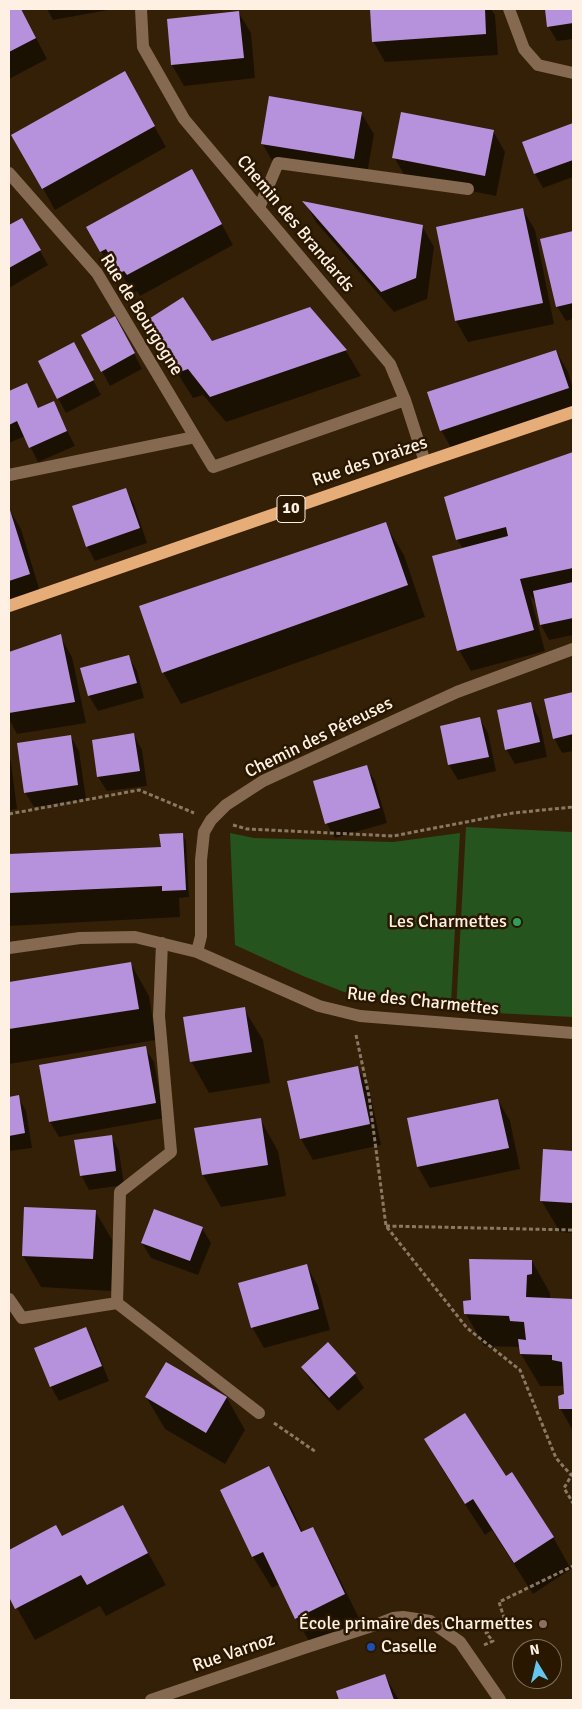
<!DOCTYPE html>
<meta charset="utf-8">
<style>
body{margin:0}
#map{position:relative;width:582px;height:1709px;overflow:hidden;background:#342007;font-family:Signika,sans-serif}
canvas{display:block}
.frame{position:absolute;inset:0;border:10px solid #fef1e3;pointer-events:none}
.north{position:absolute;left:512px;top:1639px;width:50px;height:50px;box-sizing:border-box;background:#291700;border:1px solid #7e6e5b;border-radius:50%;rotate:351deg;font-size:14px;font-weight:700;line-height:20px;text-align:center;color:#fef1e3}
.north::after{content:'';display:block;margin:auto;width:18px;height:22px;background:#64c5ee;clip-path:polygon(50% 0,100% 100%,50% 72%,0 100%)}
</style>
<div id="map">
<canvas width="582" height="1709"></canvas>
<div class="frame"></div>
<div class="north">N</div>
</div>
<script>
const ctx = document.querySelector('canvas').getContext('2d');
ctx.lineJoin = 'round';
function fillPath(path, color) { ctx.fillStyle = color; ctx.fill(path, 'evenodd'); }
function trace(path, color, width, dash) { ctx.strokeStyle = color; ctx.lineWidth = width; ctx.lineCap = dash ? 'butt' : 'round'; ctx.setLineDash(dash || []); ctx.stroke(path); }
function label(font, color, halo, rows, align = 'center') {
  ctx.font = font + ' Signika,sans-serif'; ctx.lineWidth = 5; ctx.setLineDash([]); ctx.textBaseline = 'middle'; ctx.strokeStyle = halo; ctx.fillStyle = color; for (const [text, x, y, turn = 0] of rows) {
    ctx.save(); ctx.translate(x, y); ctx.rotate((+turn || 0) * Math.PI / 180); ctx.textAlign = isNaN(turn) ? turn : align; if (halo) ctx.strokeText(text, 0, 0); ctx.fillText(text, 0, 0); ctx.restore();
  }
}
fillPath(new Path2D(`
 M466 827 573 832V1017L456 1011Z
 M230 833 254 838 393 842 460 833 451 1003 344 992 303 976 235 945Z`), '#25541e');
fillPath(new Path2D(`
 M9 9H21L47 59 9 79Z
 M47 9H114L53 20Z
 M371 9H491L495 15 498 55 385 62 373 41Z
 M546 9H573V39L557 41 548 26Z
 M239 13 251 33 255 78 184 86 172 65Z
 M124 73 166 147 55 210 13 135Z
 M361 113 374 134 366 180 274 164 262 143Z
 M573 124V177L543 188 535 174 523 142Z
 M493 131 505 152 496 196 406 178 394 157Z
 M204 191 233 245 140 296 137 291 133 294 119 270 113 273 88 227Z
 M305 202 422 226 434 247 427 299 394 312 316 222Z
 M523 210 535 230 554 324 468 342 456 321Z
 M22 219 48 265 9 288V227Z
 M573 232V319L566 321 557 306 541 240Z
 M310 309 346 351 361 376 226 422 203 395 193 398 146 323 211 342Z
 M123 332 142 369 110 386 102 371Z
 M556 351 568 372 573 389V411L453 451 441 430Z
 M82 359 101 395 66 413 58 398Z
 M26 384 39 409 53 403 75 446 38 462 25 436 9 443V392Z
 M573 454V635L549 640 541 625 537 604 530 595 545 651 471 671 459 650 463 549 457 539 446 498Z
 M125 489 134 504 147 543 95 561 87 546Z
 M9 509 21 529 41 595 9 605Z
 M385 524 404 555 425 617 181 704 163 672Z
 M60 636 72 657 86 723 17 734 9 719V654Z
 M128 656 137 671 144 698 98 711 89 696 82 669Z
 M573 694V751L562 753 554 738 546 700Z
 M531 704 539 718 547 757 515 764 506 749Z
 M480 719 488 733 496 771 458 780 449 765 441 727Z
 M134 735 142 750 147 786 107 791 98 777Z
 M71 737 79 751 86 799 34 807 25 792Z
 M9 758 11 762 17 809 9 810Z
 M366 767 375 781 387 823 335 838 327 824 314 782Z
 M182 834 186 841 189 897 179 898 180 917 9 926V856L161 848Z
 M131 964 149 996 156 1040 9 1064V983Z
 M244 1009 263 1040 270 1083 209 1093 191 1061Z
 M145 1048 154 1062 164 1118 59 1137 50 1122 40 1066Z
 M357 1067 369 1088 381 1145 313 1160 301 1139Z
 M18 1097 26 1111 32 1148 9 1151V1098Z
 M498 1100 510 1121 520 1169 430 1188 418 1167Z
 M260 1119 278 1151 286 1196 221 1207 203 1175 196 1129Z
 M111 1136 119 1151 124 1185 89 1190 81 1175Z
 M545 1151 573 1153V1233L560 1232 541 1200Z
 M95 1211 114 1243 111 1291 41 1287 23 1256Z
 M202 1228 211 1243 198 1275 151 1258 142 1243Z
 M532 1261 550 1293V1299L573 1300V1431L560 1408 565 1395V1386H540L521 1354 520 1347 484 1346 466 1314 472 1301Z
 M306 1265 318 1286 330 1330 264 1348 252 1327Z
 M86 1329 94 1343 109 1381 59 1401 51 1387Z
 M328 1343 355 1374 364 1388 338 1411 311 1381 302 1367Z
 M166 1363 227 1398 245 1430 225 1464 165 1429 146 1397Z
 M425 1440 505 1478 553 1537 571 1569 533 1594 492 1530 485 1535 444 1472Z
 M268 1467 287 1499 303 1533 312 1529 330 1560 363 1626 314 1650 296 1618 280 1584 272 1588 253 1557 221 1490Z
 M122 1506 166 1585 106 1616 100 1606 35 1640 9 1594V1552L56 1527 62 1538Z
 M385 1676 399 1700H341L338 1692Z`), '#0007');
fillPath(new Path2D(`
 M9 9H21L36 38 9 52Z
 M370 9H485L486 34 372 42Z
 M545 9H573V23L547 27Z
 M239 11 244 58 171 65 167 19Z
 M125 71 155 126 42 189 11 135Z
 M269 96 362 112 354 159 261 144Z
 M401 112 494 130 485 176 392 158Z
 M573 123V160L534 174 522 142Z
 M192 169 222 224 127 275 124 271 120 273 106 249 100 252 86 227Z
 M302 201 423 225 416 278 381 292Z
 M523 208 543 303 455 321 436 227Z
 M22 218 41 250 9 268V225Z
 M573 231V303L556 307 540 239Z
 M183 297 212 341 310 307 347 350 210 397 188 369 177 373 144 322Z
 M115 316 135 353 101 372 81 335Z
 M74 342 94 380 57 399 38 361Z
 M556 350 569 388 440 431 427 392Z
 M27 383 38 408 54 401 67 431 29 448 17 421 9 425V391Z
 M573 452V568L520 579 534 630 457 651 432 556 508 536 506 527 456 540 444 497Z
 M126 488 140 528 86 547 72 506Z
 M9 507 30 574 9 581Z
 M386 522 408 585 162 673 139 606Z
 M573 582V618L540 625 533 591Z
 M61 634 75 702 9 713V652Z
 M129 655 137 683 88 696 80 668Z
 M573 692V734L553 739 544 699Z
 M531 702 540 742 505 750 497 710Z
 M480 717 489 757 448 765 440 726Z
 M134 733 140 771 97 777 92 740Z
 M71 735 78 785 24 793 17 743Z
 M367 765 380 808 325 824 313 781Z
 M183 833 186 890 162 891V886L9 893V854L161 847 159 834Z
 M131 962 139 1009 9 1029V982Z
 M245 1007 252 1052 190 1062 183 1017Z
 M146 1046 156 1103 49 1122 39 1065Z
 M358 1066 370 1124 300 1139 287 1081Z
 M19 1095 25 1133 9 1136V1097Z
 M498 1099 509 1148 417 1167 407 1118Z
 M261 1118 268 1165 202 1175 194 1128Z
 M112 1135 116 1171 80 1176 74 1140Z
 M543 1149 573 1151V1203L540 1201Z
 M24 1207 96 1210 93 1259 22 1256Z
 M154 1209 203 1227 190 1261 141 1243Z
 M469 1259 532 1260V1274L527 1275 526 1297 573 1299V1409H559L558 1396 564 1394 562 1362 552 1360V1355L520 1354 518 1339 526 1340 524 1322 510 1321 509 1316 464 1314 463 1301 471 1300Z
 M307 1264 319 1309 251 1328 238 1283Z
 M86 1327 102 1366 50 1387 34 1348Z
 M328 1342 356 1373 329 1398 301 1367Z
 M166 1362 227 1397 206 1433 145 1397Z
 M465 1413 506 1476 512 1472 554 1537 514 1563 473 1499 465 1504 424 1439Z
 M269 1466 301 1532 313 1527 345 1594 295 1619 263 1552 252 1557 220 1490Z
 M123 1505 148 1553 87 1585 81 1575 15 1609 9 1597V1550L56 1525 62 1536Z
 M385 1674 394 1700H339L336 1691Z`), '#b692dd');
trace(new Path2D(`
 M9 814 139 790 194 813
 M233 825 247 829 393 836 513 813 573 807
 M356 1035 369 1096 386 1226 467 1328 520 1370 556 1458 571 1475
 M386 1226 573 1230
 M274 1423 316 1452
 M573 1473 564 1488 573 1503
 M484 1645 493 1641 486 1633 505 1621 499 1602 573 1566`), '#897864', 3, [4, 2.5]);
trace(new Path2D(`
 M259 208 278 163 468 189`), '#856950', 12);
trace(new Path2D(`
 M141 9 143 47 184 119 390 364 405 400 425 462
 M509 9 524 49 538 65 573 73
 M9 173 97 273 195 437
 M9 475 195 437 213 467 405 400
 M9 948 80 938 135 937 197 952 319 1006 360 1016 573 1033
 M197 952 201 936V860L204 832 211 820 226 805 263 781 457 692 573 649
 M9 1299 22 1318 117 1303 259 1413
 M117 1303 120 1192 171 1152 159 1016 162 943`), '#856950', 12);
trace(new Path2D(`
 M151 1700 304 1648 375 1625 393 1618 403 1617 430 1621 460 1642 500 1700`), '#856950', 12);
trace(new Path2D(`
 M9 606 425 462 573 412`), '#e7ad78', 12);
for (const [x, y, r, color] of [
 [517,922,5,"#2e9e5b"],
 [543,1624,5,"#8d6e63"],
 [371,1647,5,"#1a4fb4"]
]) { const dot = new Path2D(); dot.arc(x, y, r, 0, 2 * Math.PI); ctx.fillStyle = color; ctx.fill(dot); trace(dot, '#291700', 2); }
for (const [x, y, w] of [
 [291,509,28]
]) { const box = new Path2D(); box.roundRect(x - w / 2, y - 13.5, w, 27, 4); ctx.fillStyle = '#291700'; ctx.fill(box); trace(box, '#fef1e3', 1); }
label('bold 16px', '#fef1e3', null, [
 ["10",291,509]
]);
label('18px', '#fef1e3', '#291700', [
 ["Chemin des Brandards",295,224,50],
 ["Rue de Bourgogne",141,315,58],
 ["Rue des Draizes",370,462,-19],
 ["Chemin des Péreuses",319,738,-26],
 ["Rue des Charmettes",423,1002,6],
 ["Rue Varnoz",234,1653,-19]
]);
label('18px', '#fef1e3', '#291700', [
 ["Les Charmettes",507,922],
 ["École primaire des Charmettes",533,1624],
 ["Caselle",381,1647,"left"]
], 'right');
</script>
